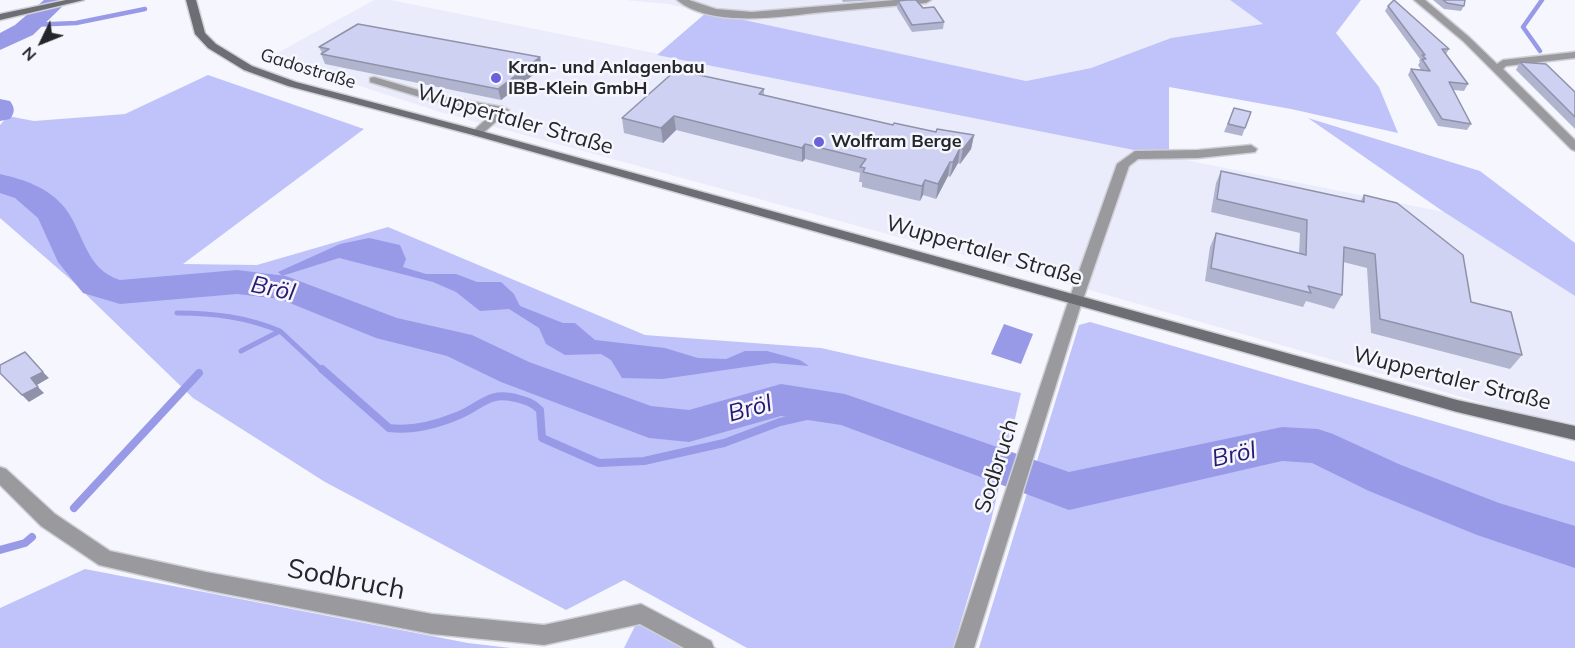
<!DOCTYPE html>
<meta charset="utf-8">
<style>
body{margin:0}
#map{position:relative;width:1575px;height:648px;overflow:hidden;background:#f6f7fe;font-family:Mulish,sans-serif}
canvas{display:block}
.north{position:absolute;left:12px;top:12px;width:60px;height:60px;-webkit-text-stroke:4px #f6f7fe;paint-order:stroke;rotate:227deg;font-size:16px;font-weight:700;line-height:24px;text-align:center;color:#252629}
.north::after{content:'';display:block;margin:auto;width:21px;height:27px;background:#252629;clip-path:polygon(50% 0,100% 100%,50% 72%,0 100%)}
</style>
<div id="map">
<canvas width="1575" height="648"></canvas>
<div class="north">N</div>
</div>
<script>
const ctx = document.querySelector('canvas').getContext('2d');
ctx.lineJoin = 'round';
function fillPath(path, color) { ctx.fillStyle = color; ctx.fill(path, 'evenodd'); }
function trace(path, color, width, dash) { ctx.strokeStyle = color; ctx.lineWidth = width; ctx.lineCap = dash ? 'butt' : 'round'; ctx.setLineDash(dash || []); ctx.stroke(path); }
function label(font, color, halo, rows, align = 'center') {
  ctx.font = font + ' Mulish,sans-serif'; ctx.lineWidth = 5; ctx.setLineDash([]); ctx.textBaseline = 'middle'; ctx.strokeStyle = halo; ctx.fillStyle = color; for (const [text, x, y, turn = 0] of rows) {
    ctx.save(); ctx.translate(x, y); ctx.rotate((+turn || 0) * Math.PI / 180); ctx.textAlign = isNaN(turn) ? turn : align; if (halo) ctx.strokeText(text, 0, 0); ctx.fillText(text, 0, 0); ctx.restore();
  }
}
fillPath(new Path2D(`
 M374 0H391L1449 213 1575 296V424L1521 414 1030 273 440 112 270 57Z
 M625 0H1230L1264 24 1171 38 1091 68 1026 81 838 42 668 4Z`), '#eaecfc');
fillPath(new Path2D(`
 M1230 0H1361L1336 33 1379 87 1398 133 1291 109 1169 87V157L657 55 707 12 1026 81 1091 68 1171 38 1263 24Z
 M208 75 364 129 183 264 257 265 388 227 645 335 821 348 1021 393 991 521 953 648H747L624 580 566 610 325 482 193 398 70 279 0 218V125L8 116 34 121 125 114Z
 M1308 118 1480 171 1575 243V296L1441 210Z
 M1090 322 1575 462V648H979L1079 325Z
 M85 569 468 643 511 648H0V608Z
 M641 614 717 648H624Z`), '#c0c3fa');
fillPath(new Path2D(`
 M369 238 400 245 406 259 403 267 426 274H456L477 282H501L514 294 520 306 563 323H575L595 340 665 348 698 358 726 359 745 351H767L800 360 809 366 773 363 663 379 622 378 611 360 601 354 565 355 546 344 539 328 509 309 480 311 456 292 433 282 339 258 282 276 278 272 340 244Z
 M1004 324 1033 334 1021 364 991 354Z`), '#989ae7');
trace(new Path2D(`
 M29 25 76 23 145 9
 M1540 51 1523 27 1542 0`), '#989ae7', 4.5);
trace(new Path2D(`
 M177 313C214 313 246 317 280 331
 M241 351 280 331 323 371`), '#989ae7', 5);
trace(new Path2D(`
 M322 369 389 428C412 431 435 425 457 416 481 407 487 391 516 398 526 401 532 402 540 410L542 438 599 463 644 461 724 443 780 422 837 409
 M74 508 199 373
 M0 550 25 543 32 537`), '#989ae7', 8);
fillPath(new Path2D(`
 M44 0H69L33 35 0 50V33L15 25Z
 M0 99 10 101C15 108 15 112 10 119L0 121Z
 M0 174C25 180 48 187 65 208 84 233 86 270 120 280L237 270 286 276 397 318 472 335 529 362 651 406 689 410 781 384 845 394 1069 472 1282 427 1318 429 1333 434 1401 465 1499 503 1575 526V568L1477 535 1369 491 1312 463 1282 461 1069 510 841 425 781 416 689 442 649 438 501 382 447 356 376 338 280 299 237 294 120 304 83 293 58 262 38 218 15 198 0 193Z`), '#989ae7');
const minor = new Path2D(`
 M677 0H689L716 9 752 12 895 0H931L926 3C892 6 859 9 825 12 784 16 712 29 677 0Z
 M1414 0H1425L1469 37 1497 64 1503 60 1575 52V58L1506 66 1503 69 1575 140V151L1571 149 1463 41Z
 M374 77 435 95 503 107 509 110 481 135H473V131L494 112 433 101 370 82V78Z
 M1251 145 1257 149 1255 152 1198 158 1138 159 1129 166 1079 311 974 648H954L1065 311 1117 164 1135 151 1198 150Z
 M0 467 6 469 55 514 110 551 206 572 432 614 544 625 641 604 711 641 714 648H684L640 624 544 645 432 634 206 590 99 565 41 526 0 485Z`);
const secondary = new Path2D(`
 M66 0H84L0 20V14Z
 M186 0H196L205 33 216 44 252 66 296 82 481 131 1457 400 1575 426V440L1457 412 473 135 288 86 244 70 208 48 195 34Z`);
trace(minor, '#d0d1d8', 3);
trace(secondary, '#d0d1d8', 3);
fillPath(minor, '#9a9a9e');
fillPath(secondary, '#6d6e73');
fillPath(new Path2D(`
 M842 0H875L843 2Z
 M1433 0H1465L1464 6 1461 11 1444 9Z
 M898 1 923 8 944 22 943 29 912 32 897 8Z
 M1388 6 1449 49 1446 54 1468 84 1464 91 1453 90 1471 124 1467 130 1438 126 1408 75 1411 69 1421 70 1418 65 1420 62 1419 61 1420 59 1385 11Z
 M319 47 540 57 542 68 501 100 325 64 321 54 322 53Z
 M1520 62 1575 92V129L1516 70Z
 M764 89V95L893 125 936 132 974 135 971 149 960 164 958 163 950 177 948 176 936 199 923 195 920 201 915 200 862 187V182H859L860 173 805 159 802 162 676 130 663 143 624 133 622 118Z
 M1234 108 1251 112 1242 136 1224 132Z
 M1221 171 1360 202 1364 195 1471 302 1522 355 1510 369 1371 333 1367 268 1343 262 1342 295 1334 309 1306 301 1303 307 1205 281 1210 247 1216 233 1299 254 1300 233 1211 212 1216 183Z`), '#b1b4cf');
fillPath(new Path2D(`
 M540 57 542 68 501 100 498 89Z
 M674 116 676 130 663 143 661 128Z
 M974 135 971 149 960 164 963 149Z
 M805 144V159L802 162V148Z
 M960 148 958 163 950 177 953 162Z
 M950 162 948 176 936 199 938 184Z
 M925 180 923 195 920 201 922 186Z
 M43 372 49 378 37 385 31 378Z
 M38 387 44 393 29 402 22 395Z`), '#9092a9');
const building = new Path2D(`
 M907 0H916L923 8 934 7 944 22 912 25 898 1Z
 M1394 0 1449 49H1442L1468 84 1449 82 1471 124 1442 119 1411 69 1430 71 1422 59H1426L1422 55H1425L1388 6Z
 M1443 0H1465L1464 6 1447 3Z
 M358 24 540 57 498 89 321 54 329 49 319 47Z
 M1520 62 1546 64 1575 92V117Z
 M676 70 764 89 759 94 893 125 894 123 936 132 937 129 974 135 963 149 960 148 953 162H950L938 184 925 180 922 186 917 185 863 172 865 168 860 167 866 159 805 144 802 148 674 116 661 128 622 118Z
 M1234 108 1251 112 1245 128 1228 124Z
 M1221 171 1364 202V195L1397 203 1463 255 1471 302 1511 312 1522 355 1380 319 1375 254 1344 247 1342 295 1308 286 1311 293 1211 268 1216 233 1306 255 1307 220 1217 199Z
 M25 352 43 372 31 378 38 387 22 395 0 373V365Z`);
fillPath(building, '#ced1f1');
trace(building, '#9092a9', 1.5);
for (const [x, y, r, color] of [
 [496,78,6,"#6a61db"],
 [819,142,6,"#6a61db"]
]) { const dot = new Path2D(); dot.arc(x, y, r, 0, 2 * Math.PI); ctx.fillStyle = color; ctx.fill(dot); trace(dot, '#f6f7fe', 2); }
label('bold 18px', '#252629', '#f6f7fe', [
 ["Kran- und Anlagenbau",508,68],
 ["IBB-Klein GmbH",508,89],
 ["Wolfram Berge",831,142]
], 'left');
label('18px', '#252629', '#f6f7fe', [
 ["Gadostraße",308,69,17]
]);
label('22px', '#252629', '#f6f7fe', [
 ["Wuppertaler Straße",515,120,16],
 ["Wuppertaler Straße",984,251,16],
 ["Wuppertaler Straße",1452,379,14],
 ["Sodbruch",997,466,-72]
]);
label('italic 24px', '#291972', '#f6f7fe', [
 ["Bröl",273,289,12],
 ["Bröl",750,409,-15],
 ["Bröl",1234,455,-12]
]);
label('27px', '#252629', '#f6f7fe', [
 ["Sodbruch",346,580,11]
]);
</script>
